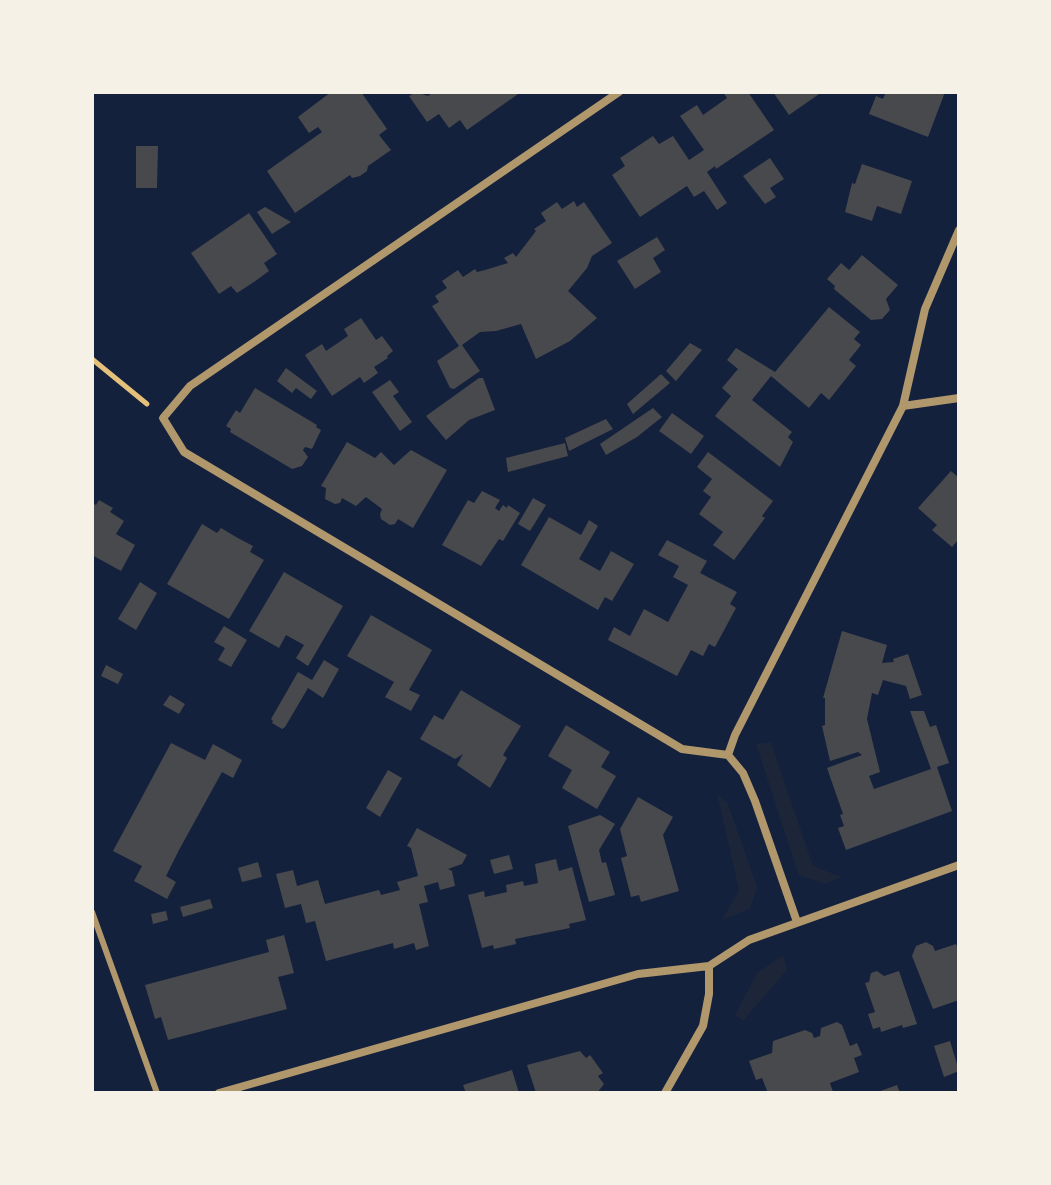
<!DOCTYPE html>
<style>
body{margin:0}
#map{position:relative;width:1051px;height:1185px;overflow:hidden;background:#14213d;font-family:"Titillium Web",sans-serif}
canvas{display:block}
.frame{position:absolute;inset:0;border:94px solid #f6f1e7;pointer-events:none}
</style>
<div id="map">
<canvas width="1051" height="1185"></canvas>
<div class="frame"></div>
</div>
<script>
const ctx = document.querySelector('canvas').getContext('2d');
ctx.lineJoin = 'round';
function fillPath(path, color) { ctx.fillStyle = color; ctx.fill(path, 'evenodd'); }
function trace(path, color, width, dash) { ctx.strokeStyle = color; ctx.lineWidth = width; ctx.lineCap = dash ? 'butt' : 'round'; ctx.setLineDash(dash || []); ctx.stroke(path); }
fillPath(new Path2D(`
 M771 742 813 866 842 877 825 884 799 875 756 744Z
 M717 793 728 804 757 887 750 909 722 920 739 890Z
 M783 955 787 970 743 1021 735 1015 757 973Z`), '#1d2539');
fillPath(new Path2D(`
 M331 92H361L387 129 379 135 391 150 368 166 367 171 360 176 352 178 350 175 295 213 267 171 322 132 318 127 309 133 298 117Z
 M416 92 428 96 433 92H521L467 130 460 120 449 128 439 114 427 122 409 96Z
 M723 92H748L774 130 716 169 715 166 707 172 727 203 717 210 704 191 694 197 687 186 640 217 612 175 625 166 620 158 653 136 659 144 673 136 689 160 704 150 680 116 697 105 703 115 727 98Z
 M773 92H822L789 115Z
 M886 92H945L928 137 869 114 876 96 883 99Z
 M136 146H158L157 188H136Z
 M770 158 784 179 770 188 776 197 765 204 743 176Z
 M862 164 912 181 901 214 877 206 872 221 845 212 852 183 855 184Z
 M574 201 577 207 584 202 612 243 592 256 587 268 568 291 597 318 570 341 536 359 521 324 496 331 480 332 462 345 480 371 454 389 450 388 437 361 459 346 432 306 439 302 435 296 447 288 442 281 458 270 463 277 475 269 477 272 485 270 508 263 504 258 513 253 516 257 536 231 534 229 546 221 541 213 557 202 562 209Z
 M265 207 291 222 272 234 257 212Z
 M249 213 277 254 264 263 269 271 254 282 237 293 231 286 219 294 191 253Z
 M657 237 665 250 653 258 661 272 635 289 617 261Z
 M862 255 898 285 886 299 890 310 882 319 871 320 834 289 835 286 827 279 841 263 849 270Z
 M829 307 860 332 854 339 861 345 849 360 856 366 829 400 821 393 809 408 771 376 752 400 792 432 788 437 793 442 780 467 715 416 731 396 722 388 738 369 727 360 736 348 775 372Z
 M361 318 376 340 382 336 393 351 387 356 388 358 374 367 378 373 364 383 360 377 332 396 305 355 322 344 326 351 348 336 344 329Z
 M690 343 702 350 676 381 666 371Z
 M286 368 317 391 311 399 296 388 292 393 277 381Z
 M661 374 670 383 633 414 627 404Z
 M479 378H483L495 410 469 420 446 440 426 416Z
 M390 380 399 392 393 396 412 422 400 431 372 392Z
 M255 388 317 425 316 427 321 430 312 449 305 447 303 450 308 457 302 466 292 469 230 432 231 429 226 426 236 410 240 413Z
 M653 408 662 417 637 437 606 455 600 444Z
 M672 413 704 436 691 454 659 431Z
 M606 419 613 429 569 451 565 438Z
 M347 442 375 458 381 452 394 465 411 450 447 470 413 528 398 519 395 524 390 525 381 519 380 514 382 509 366 497 356 506 342 498 340 503 335 504 325 499 326 488 321 486Z
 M565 443 568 456 508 472 506 458Z
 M708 452 773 501 762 516 765 518 734 560 713 545 723 532 699 514 711 497 703 491 712 479 697 467Z
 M951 471 959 478V539L952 547 932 530 937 525 918 508Z
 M482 491 500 500 495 508 499 511 503 505 507 508 508 505 520 513 503 541 499 539 481 566 442 545 468 500 474 503Z
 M533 498 546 505 530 531 518 524Z
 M99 500 113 508 110 512 124 521 116 534 135 545 121 571 92 555V503L96 505Z
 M549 517 581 535 589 520 598 526 579 559 600 571 611 551 634 564 612 601 605 597 598 610 521 565Z
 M202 524 217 533 221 528 236 537 253 546 250 552 264 560 229 619 167 584Z
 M667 540 707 561 700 573 737 592 730 604 736 608 715 647 709 644 703 656 691 650 677 676 608 640 614 627 630 636 644 609 668 622 688 585 673 577 679 566 658 555Z
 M284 572 343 606 308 666 296 658 304 645 286 635 279 648 249 631Z
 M140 582 157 593 136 630 118 619Z
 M371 615 432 650 409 690 420 695 411 711 385 697 394 682 347 656Z
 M224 626 247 640 231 667 218 660 225 648 214 642Z
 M842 631 887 645 882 663 894 662 893 659 908 654 922 695 910 699 906 686 883 680 878 695 872 693 867 719 880 772 869 776 874 789 931 769 910 711H924L930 727 936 725 949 763 937 767 952 811 846 850 838 828 844 826 840 815 843 814 827 768 862 755 858 752 830 761 822 726 825 725V698H823Z
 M324 660 339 669 323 698 308 688 285 727 282 729 272 723 273 721 271 719 298 672 312 680Z
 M106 665 123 674 118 684 101 676Z
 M461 690 521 726 503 755 507 758 490 788 457 765 463 754 455 759 420 739 434 715 443 720Z
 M170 695 185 704 179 714 163 705Z
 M566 725 610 752 601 767 616 776 597 809 562 788 572 770 548 756Z
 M171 743 205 760 213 744 242 760 233 778 222 772 179 850 166 876 176 882 167 899 134 881 142 866 113 851Z
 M388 770 402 778 380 817 366 808Z
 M638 797 673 817 663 835 679 891 641 902 639 895 631 897 621 858 627 856 620 829Z
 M600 815 615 824 599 850 602 863 606 862 615 895 589 902 568 826Z
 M417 828 467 855 462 864 448 869 452 871 455 886 440 890 438 882 424 886 428 902 419 904 429 946 416 950 414 943 394 949 393 943 326 961 315 921 306 923 301 904 285 908 276 874 293 870 297 886 318 880 325 904 379 890 381 895 400 890 397 882 418 876 411 848 407 846Z
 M509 855 513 869 494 874 490 860Z
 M556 859 559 871 572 867 586 920 569 924 570 928 515 939 516 944 494 949 493 945 482 948 468 895 484 891 485 897 507 892 506 885 523 881 524 886 538 883 535 864Z
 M258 862 262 877 242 882 238 868Z
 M210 899 213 908 183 917 180 907Z
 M166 911 168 920 153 924 151 914Z
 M284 935 294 973 278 977 287 1009 168 1040 161 1017 155 1019 145 985 269 952 266 940Z
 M926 942 933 946 935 951 956 944 959 952V1000L933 1009 912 956 916 946Z
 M877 971 884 976 899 971 917 1024 903 1028 902 1025 881 1032 880 1027 873 1029 868 1014 875 1012 865 983 869 982 871 973Z
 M837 1022 842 1025 850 1046 857 1043 862 1055 854 1058 859 1072 830 1083 833 1092 768 1093 762 1078 756 1080 749 1061 772 1053 773 1041 805 1030 812 1033 814 1038 820 1036 821 1028Z
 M950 1041 959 1071 944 1077 934 1046Z
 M580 1051 586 1058 590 1055 603 1073 598 1076 604 1084 597 1093H536L527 1065Z
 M512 1070 519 1093H466L463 1085Z
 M897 1085 900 1093H875Z`), '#48494c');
trace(new Path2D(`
 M92 359 147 404`), '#e5c07b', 5);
trace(new Path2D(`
 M92 912 157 1093`), '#b1986c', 6);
trace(new Path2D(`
 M619 92 190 386 163 418 184 452 682 749 728 755
 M903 406 959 398
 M728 755 735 735 903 406 925 309 959 230
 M728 755 743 773 755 801 797 922
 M219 1093 638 974 709 966 749 940 959 865
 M665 1093 703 1026 709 994V966`), '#b1986c', 8);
</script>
